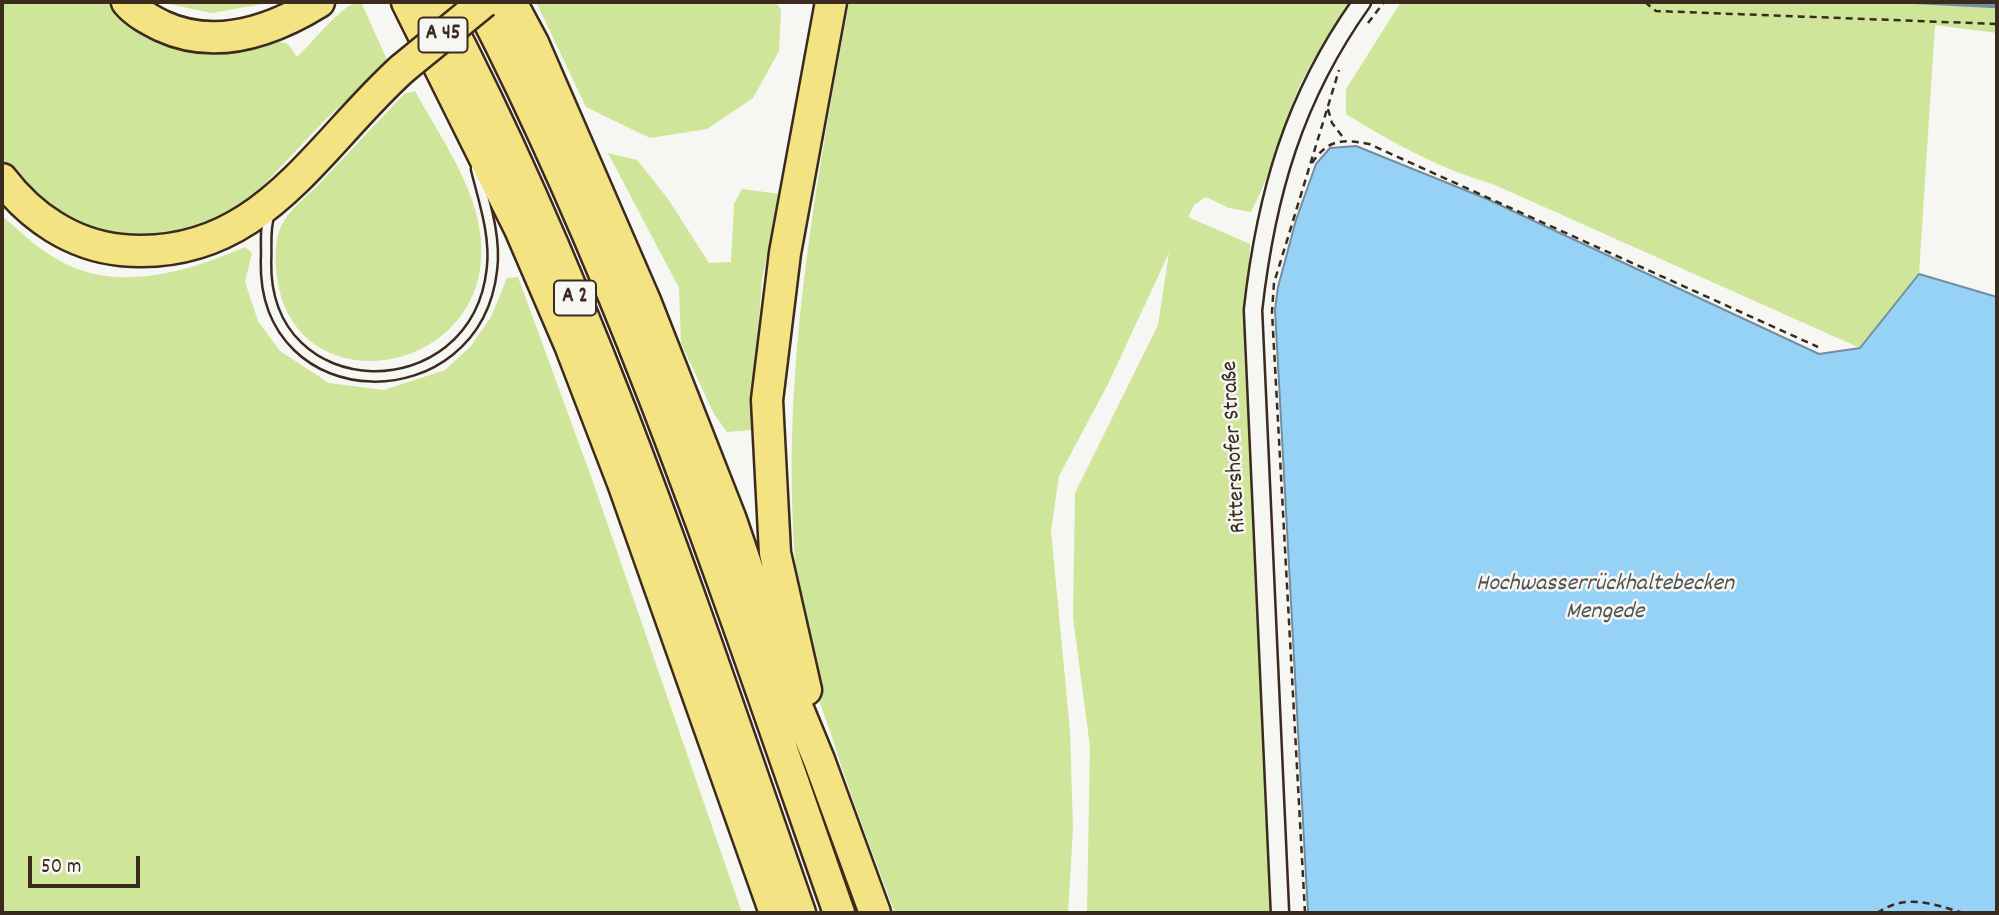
<!DOCTYPE html>
<meta charset="utf-8">
<style>
body{margin:0}
#map{position:relative;width:1999px;height:915px;overflow:hidden;background:#f6f6f2;font-family:Dekko,sans-serif}
canvas{display:block}
.frame{position:absolute;inset:0;border:4px solid #3b2a1e;pointer-events:none}
.scale{position:absolute;left:28px;top:856px;width:112px;height:32px;box-sizing:border-box;border:4px solid #3b2a1e;border-top:0;padding-left:9px;font-size:21px;line-height:24px;white-space:nowrap;color:#3b2a1e;-webkit-text-stroke:5px #f6f6f2;paint-order:stroke}
</style>
<div id="map">
<canvas width="1999" height="915"></canvas>
<div class="frame"></div>
<div class="scale">50 m</div>
</div>
<script>
const ctx = document.querySelector('canvas').getContext('2d');
ctx.lineJoin = 'round';
function fillPath(path, color) { ctx.fillStyle = color; ctx.fill(path, 'evenodd'); }
function trace(path, color, width, dash) { ctx.strokeStyle = color; ctx.lineWidth = width; ctx.lineCap = dash ? 'butt' : 'round'; ctx.setLineDash(dash || []); ctx.stroke(path); }
function label(font, color, halo, rows, align = 'center') {
  ctx.font = font + ' Dekko,sans-serif'; ctx.lineWidth = 5; ctx.setLineDash([]); ctx.textBaseline = 'middle'; ctx.strokeStyle = halo; ctx.fillStyle = color; for (const [text, x, y, turn = 0] of rows) {
    ctx.save(); ctx.translate(x, y); ctx.rotate((+turn || 0) * Math.PI / 180); ctx.textAlign = isNaN(turn) ? turn : align; if (halo) ctx.strokeText(text, 0, 0); ctx.fillText(text, 0, 0); ctx.restore();
  }
}
fillPath(new Path2D(`
 M2 2H112L125 17 273 40 288 44 297 57C312 44 342 2 361 2L388 62 324 121 237 213 184 233 134 237 89 226 61 215 30 191 2 158Z
 M160 2H274L211 13Z
 M536 2H776L781 10 779 51 753 98 707 129 650 138 586 107Z
 M849 2H1354C1334 30 1312 58 1298 89 1281 129 1272 173 1251 212L1229 208 1206 197 1194 205 1188 217 1250 244 1244 346 1273 913H1087L1090 747 1073 617 1075 493 1158 325 1169 253 1108 384 1059 476 1051 531 1070 731 1073 829 1068 913H895C873 854 850 795 831 734 824 714 816 694 811 674 766 452 809 221 849 2Z
 M1401 2H1997V33L1935 25 1919 274 1860 348 1495 185C1441 169 1394 144 1346 114V89Z
 M415 91C440 137 477 187 481 241 491 376 295 409 277 278 275 261 274 236 284 221 292 207 309 195 320 183 348 153 376 124 404 94Z
 M608 153 637 160 668 199 709 263 731 262 734 204 742 189 780 194 762 279 751 430 727 432 714 414 681 343 679 288Z
 M2 216C21 232 39 250 62 262 119 293 190 271 245 247L252 253 245 282 258 321 280 351 329 383 384 390 445 370 471 346 491 317 507 278 518 277 593 482 742 913H2Z`), '#cfe59a');
const water = new Path2D(`
 M1356 146 1487 199 1819 354 1860 348 1919 274 1997 297V913H1308L1275 310 1278 287 1296 220 1316 164 1330 148Z`);
fillPath(water, '#96d1f6');
trace(water, '#728ea0', 2);
trace(new Path2D(`
 M1918 2 1997 6`), '#728ea0', 4.5);
const service = new Path2D(`
 M270 214C264 228 267 246 266 261 263 412 476 415 492 269 496 236 484 201 476 169`);
const minor = new Path2D(`
 M1280 913 1253 310C1266 194 1294 97 1362 2`);
const motorway = new Path2D(`
 M127 2C136 13 150 20 162 26 216 51 272 31 319 2
 M407 2 520 229 570 345 623 483 775 913
 M438 2C590 292 693 605 800 913
 M479 2C629 293 731 605 839 913
 M511 2 533 43 645 301 731 520 782 670 819 760 875 913
 M2 179C31 217 72 245 121 250 258 263 314 149 402 69
 M806 690 775 553 767 400 785 253 831 2`);
trace(service, '#3b2a1e', 13);
trace(minor, '#3b2a1e', 21);
trace(motorway, '#3b2a1e', 35);
trace(new Path2D(`
 M1645 2 1656 11 1997 24
 M1368 23 1384 2
 M1328 109 1332 123 1345 140
 M1312 163C1328 139 1342 139 1369 144L1818 347
 M1305 913 1272 312 1274 283 1339 70
 M1877 913C1907 893 1931 904 1964 913`), '#3b2a1e', 2.5, [7, 5]);
trace(service, '#f6f6f2', 8);
trace(minor, '#f6f6f2', 16);
trace(motorway, '#f4e382', 30);
const motorwayBridge = new Path2D(`
 M402 69 484 2`);
trace(motorwayBridge, '#3b2a1e', 35, []);
trace(motorwayBridge, '#f4e382', 30);
for (const [x, y, w] of [
 [443,35,49],
 [575,298,42]
]) { const box = new Path2D(); box.roundRect(x - w / 2, y - 17.5, w, 35, 5); ctx.fillStyle = '#f6f6f2'; ctx.fill(box); trace(box, '#3b2a1e', 2); }
label('bold 21px', '#3b2a1e', null, [
 ["A 45",443,35],
 ["A 2",575,298]
]);
label('23px', '#3b2a1e', '#f6f6f2', [
 ["Rittershofer Straße",1236,447,-93]
]);
label('italic 24px', '#525454', '#f6f6f2', [
 ["Hochwasserrückhaltebecken",1605,586],
 ["Mengede",1605,614]
]);
</script>
